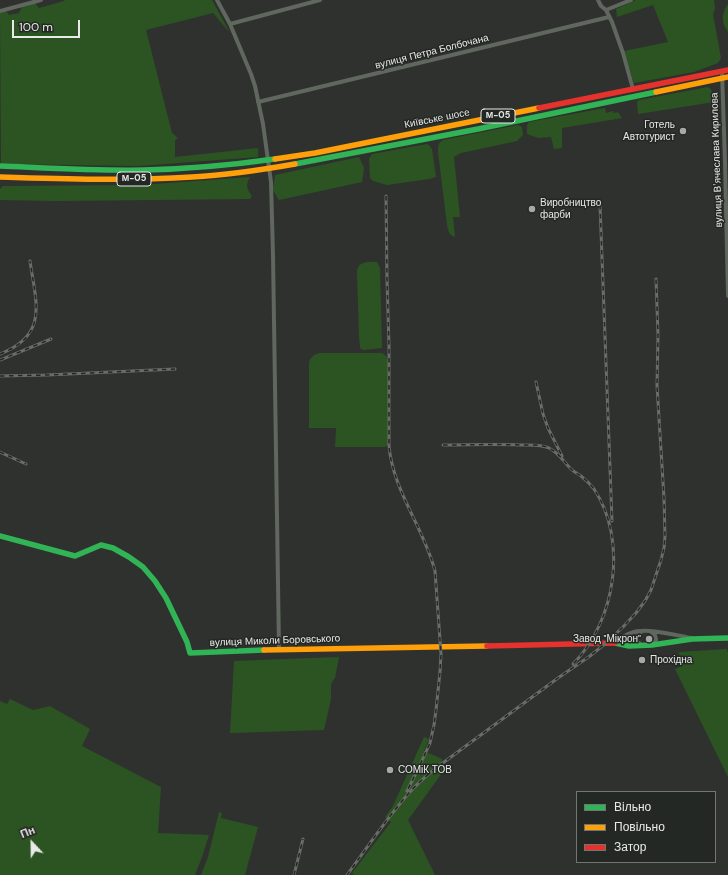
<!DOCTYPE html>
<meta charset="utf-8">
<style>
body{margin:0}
#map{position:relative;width:728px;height:875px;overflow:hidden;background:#2f312e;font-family:"DM Sans",sans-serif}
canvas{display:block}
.legend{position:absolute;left:576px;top:791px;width:140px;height:72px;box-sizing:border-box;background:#242824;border:1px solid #727672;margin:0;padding:5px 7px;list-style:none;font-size:12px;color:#e8eae7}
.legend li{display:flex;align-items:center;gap:8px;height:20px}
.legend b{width:20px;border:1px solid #727672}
.north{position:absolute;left:12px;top:823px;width:40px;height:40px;-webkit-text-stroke:3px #242824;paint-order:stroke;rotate:338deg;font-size:11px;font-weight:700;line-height:16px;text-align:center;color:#e8eae7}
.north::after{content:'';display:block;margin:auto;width:14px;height:18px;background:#e8eae7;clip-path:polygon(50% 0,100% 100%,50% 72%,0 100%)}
.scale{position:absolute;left:12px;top:20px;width:68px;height:18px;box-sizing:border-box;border:2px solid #e8eae7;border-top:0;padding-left:5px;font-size:12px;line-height:14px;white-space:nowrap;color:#e8eae7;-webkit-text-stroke:3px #242824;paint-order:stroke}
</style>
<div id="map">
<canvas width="728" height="875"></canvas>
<ul class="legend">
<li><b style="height:5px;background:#30b455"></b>Вільно</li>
<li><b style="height:5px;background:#ff9f0a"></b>Повільно</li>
<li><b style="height:5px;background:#e5322d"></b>Затор</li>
</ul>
<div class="north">Пн</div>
<div class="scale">100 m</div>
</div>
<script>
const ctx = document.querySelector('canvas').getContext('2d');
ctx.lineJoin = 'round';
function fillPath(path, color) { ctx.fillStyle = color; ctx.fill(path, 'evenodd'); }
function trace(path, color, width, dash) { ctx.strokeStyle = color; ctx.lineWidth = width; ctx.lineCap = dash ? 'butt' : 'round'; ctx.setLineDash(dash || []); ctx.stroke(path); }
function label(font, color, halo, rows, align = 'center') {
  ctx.font = font + ' "DM Sans",sans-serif'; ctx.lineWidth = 3; ctx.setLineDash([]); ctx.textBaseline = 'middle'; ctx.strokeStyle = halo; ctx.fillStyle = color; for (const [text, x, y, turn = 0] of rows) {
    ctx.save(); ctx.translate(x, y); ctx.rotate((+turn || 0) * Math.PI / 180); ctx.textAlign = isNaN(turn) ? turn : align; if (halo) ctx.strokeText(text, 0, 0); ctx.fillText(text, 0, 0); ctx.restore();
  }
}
fillPath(new Path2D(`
 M65 0H212L230 33 213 13 146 30 172 133 178 138 175 140V157L258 148V157L139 166 1 164 0 13 6 11 9 15 19 13 22 7 35 3 39 8 64 1Z
 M636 0H714L715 8 713 14 721 58 718 63 694 72 634 83 624 51 668 42 653 5 617 17 616 9Z
 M728 4V32C721 23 721 13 728 4Z
 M708 87 711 89 714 102 638 114 637 102 639 100Z
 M605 108 606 113 613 111V113L618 112 622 118 562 128V148L554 149 551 137 538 138 527 134V125L529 122Z
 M518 125 522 127 523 135 517 141 461 153 454 157 460 217H453L455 236 454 237C449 234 448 231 447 225L438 152C438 146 438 143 443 140Z
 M427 144 430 146 432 149 436 177 429 179 387 185 373 181 370 178 369 159 372 154Z
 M359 157 364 168 362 182 279 200 273 190 275 175Z
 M250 177C245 186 247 189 252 196L250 199 56 201 0 200V189L3 186 142 185Z
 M368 262H377L380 268 382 348 363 350 360 348 359 336 357 270C359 264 362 263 368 262Z
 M320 353H382L386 356 389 362 388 445 385 447H335L336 428H309V364C310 357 313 355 320 353Z
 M727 649 728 653V777L675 669 680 667 679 652Z
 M339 657 335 678 331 684V699L324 730 230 733 234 661Z
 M10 699 33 710 50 706 90 729 82 746 161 787 158 833 209 835 202 857 195 875H0V701L7 704Z
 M424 737 429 739 424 751 442 759V773L408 820 435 875H354L352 873 391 822 385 817 393 806Z
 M219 812 222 813 221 818 258 827 245 875H201L208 857Z`), '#2c5423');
trace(new Path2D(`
 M217 0 230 24 251 74 255 86 263 124 271 182 273 255 279 649
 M598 0 601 6 606 10 612 22 623 53 633 89
 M606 10 631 0
 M0 11 41 0
 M230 24 320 0
 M722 71 725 162 728 296
 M258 102 609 17
 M642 631 637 636V642L642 645
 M650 631 655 635 656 640 652 645
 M614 643C619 639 625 635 631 633 646 627 675 635 691 638`), '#5f675e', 4);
trace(new Path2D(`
 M295 164 478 129 656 92
 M0 166C48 168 96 171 144 170 188 169 232 165 275 159
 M0 536 75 556 101 545 113 548 129 557 143 567 155 581 166 598 187 642 190 653 264 650
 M615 643 629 646 652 645 692 639 728 638`), '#30b455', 5.5);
trace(new Path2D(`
 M656 92 728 77
 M275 159 315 153 539 108
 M0 177C64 179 128 181 192 177 226 175 261 170 295 164
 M264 650 487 646`), '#ff9f0a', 5.5);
trace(new Path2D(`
 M539 108 728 70
 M487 646 615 643`), '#e5322d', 5.5);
const rail = new Path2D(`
 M386 196 387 280 389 345V446C393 491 424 528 435 571L441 654 440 672 436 710 434 725 430 743 419 767 407 791
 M600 205 612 521
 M0 354C49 335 36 303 30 261
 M0 360 51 339
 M0 376 47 375 175 369
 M536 382 543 414 548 428 562 456
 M443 445C469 445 494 444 519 445 529 445 541 444 549 448 559 453 564 462 571 469 574 472 578 474 581 476 586 480 591 485 594 489 628 540 616 621 573 664
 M0 452 26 464
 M294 875 303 839
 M347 875C367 848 386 819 409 793 417 784 426 776 436 768L558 678 590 656 606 643 623 627 636 613 645 601 651 590 661 560 664 548 665 536 664 498 657 386 658 335 656 279`);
trace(rail, '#696d67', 3);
trace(rail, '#242824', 1.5, [4.5]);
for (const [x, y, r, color] of [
 [683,131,4,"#a7a9a6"],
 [532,209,4,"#a7a9a6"],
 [649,639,4,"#a7a9a6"],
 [642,660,4,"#a7a9a6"],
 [390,770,4,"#a7a9a6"]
]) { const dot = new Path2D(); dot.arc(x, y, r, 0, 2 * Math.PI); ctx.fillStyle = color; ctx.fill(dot); trace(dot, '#242824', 1.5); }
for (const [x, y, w] of [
 [498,116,34],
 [134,179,34]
]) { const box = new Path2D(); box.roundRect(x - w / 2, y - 7, w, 14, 3); ctx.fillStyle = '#242824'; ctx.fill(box); trace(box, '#e8eae7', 1); }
label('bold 9px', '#e8eae7', null, [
 ["М-05",498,116],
 ["М-05",134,179]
]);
label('10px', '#e8eae7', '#242824', [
 ["вулиця Петра Болбочана",432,52,-14],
 ["Київське шосе",437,119,-11],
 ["вулиця Вʼячеслава Кирилова",717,160,-92],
 ["вулиця Миколи Боровського",275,641,-2]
]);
label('10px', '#e8eae7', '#242824', [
 ["Готель",675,125,"right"],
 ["Автотурист",675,137,"right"],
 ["Виробництво",540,203],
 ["фарби",540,215],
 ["Завод \"Мікрон\"",641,639,"right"],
 ["Прохідна",650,660],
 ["СОМіК ТОВ",398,770]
], 'left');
</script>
